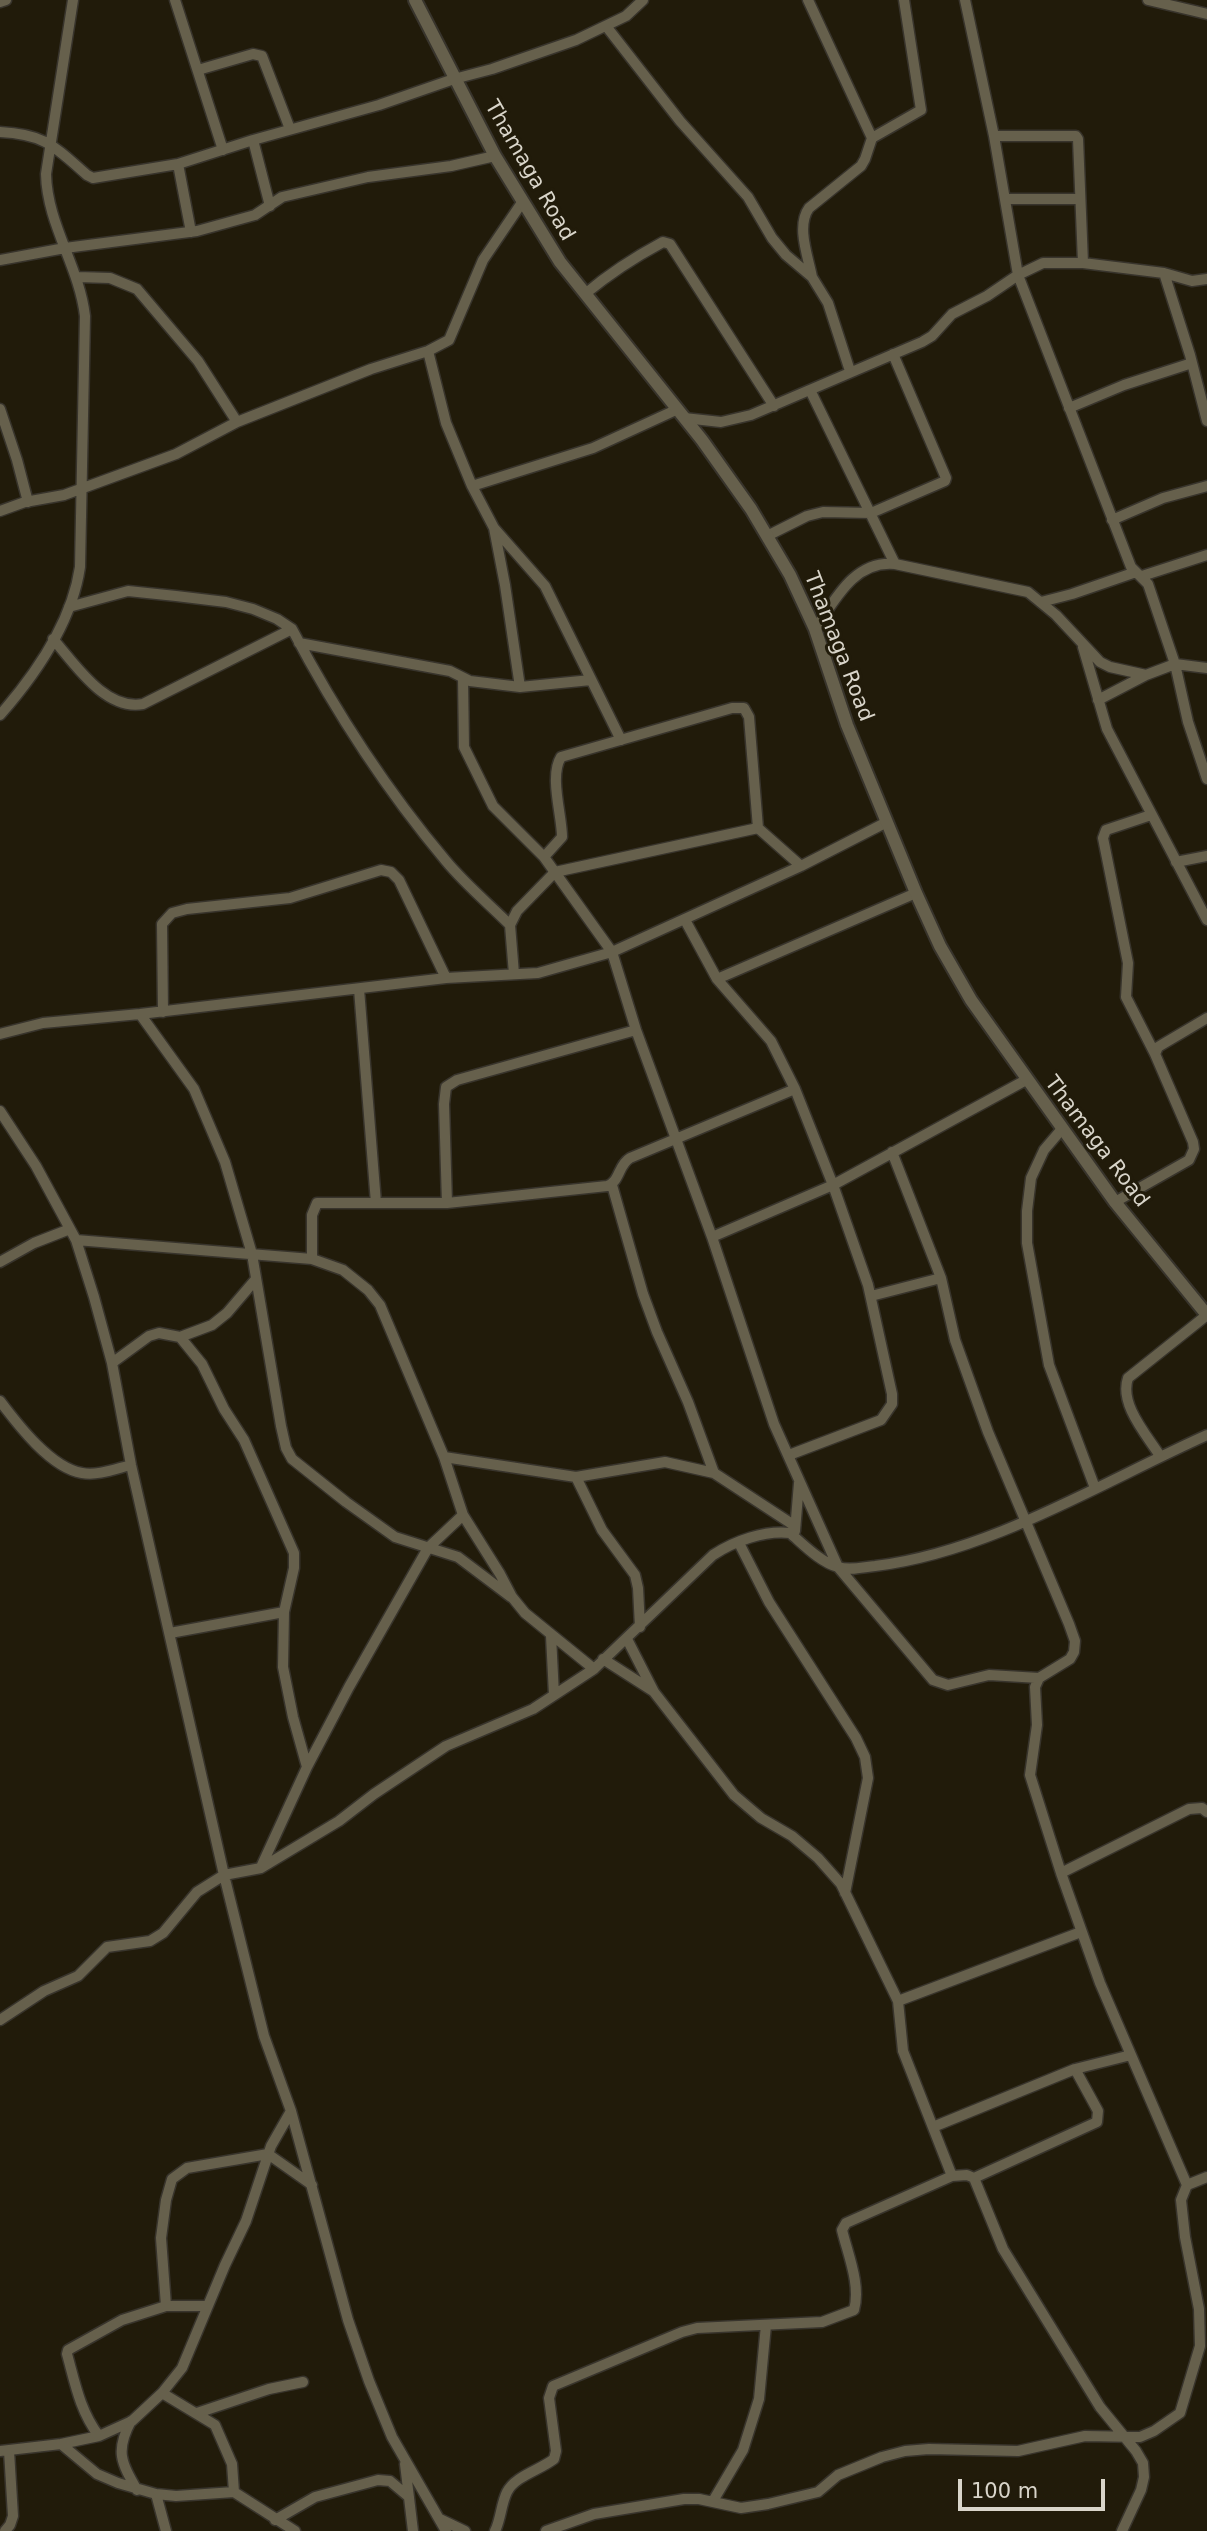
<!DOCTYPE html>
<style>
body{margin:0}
#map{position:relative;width:1207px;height:2531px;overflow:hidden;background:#211b0a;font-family:"DejaVu Sans",sans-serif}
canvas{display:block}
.scale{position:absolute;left:958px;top:2479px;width:147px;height:32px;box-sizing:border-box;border:4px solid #d9d5ca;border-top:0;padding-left:9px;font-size:21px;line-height:24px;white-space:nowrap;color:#d9d5ca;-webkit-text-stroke:5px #211b0a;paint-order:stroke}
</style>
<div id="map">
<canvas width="1207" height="2531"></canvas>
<div class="scale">100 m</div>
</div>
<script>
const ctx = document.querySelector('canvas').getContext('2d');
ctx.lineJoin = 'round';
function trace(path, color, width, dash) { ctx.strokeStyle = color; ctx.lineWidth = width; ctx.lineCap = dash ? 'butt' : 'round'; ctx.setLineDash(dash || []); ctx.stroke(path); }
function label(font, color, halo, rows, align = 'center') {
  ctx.font = font + ' "DejaVu Sans",sans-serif'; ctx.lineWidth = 6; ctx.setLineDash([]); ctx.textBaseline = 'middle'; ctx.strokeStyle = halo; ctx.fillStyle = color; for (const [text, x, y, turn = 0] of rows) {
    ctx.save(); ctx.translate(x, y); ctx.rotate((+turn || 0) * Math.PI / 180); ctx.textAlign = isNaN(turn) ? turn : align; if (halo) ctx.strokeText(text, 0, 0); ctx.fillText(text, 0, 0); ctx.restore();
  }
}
const street = new Path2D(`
 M175 0 223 150
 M808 0 872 138
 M965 0 994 136 1018 275 1131 567 1148 584 1175 664 1188 722 1207 779
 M1148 0 1207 14
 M0 2 6 0
 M606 26 680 121 748 197 772 238 786 255 812 277 828 303 850 371
 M198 70 253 54 262 56 290 129
 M0 132C45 134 55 147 87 175L93 178 178 164 253 140 379 105 454 79 492 69 576 40 626 16 643 0
 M994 136H1076L1078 139 1083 263
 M253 140 270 206
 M178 164 191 232
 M1005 199H1080
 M0 260 65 248 197 231 255 215 282 197 368 177 451 166 495 156
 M1164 273 1190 355 1207 421
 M77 277 110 278 137 289 198 361 237 422
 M812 277C808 256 796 226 809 208L861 166 865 159 872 138 921 110 904 0
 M585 294C610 273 635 257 663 242L670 244 774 406
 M428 351 446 423 472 486 494 528 545 586 621 740
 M810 390 895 564
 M1069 408 1124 385 1192 363
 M0 409 17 460 28 502
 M684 418 721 422 751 415 922 342 932 336 952 314 987 296 1018 275 1043 263H1083L1164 273 1192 281 1207 279
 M472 486 593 448 678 409
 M0 511 25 502 64 495 176 454 237 422 371 369 428 351 449 340 483 260 523 201
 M1112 520 1163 498 1207 486
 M494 528 505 585 520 687
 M767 536 807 516 823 512 871 513 945 481 946 478 893 354
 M1142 576 1207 555
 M1041 602 1072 594 1136 572
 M69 607 128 591 176 596 226 602 253 609 277 619 292 629C334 709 388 792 446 861 465 884 489 904 510 925
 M815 629C835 600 854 560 895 564L1028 592 1056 615 1100 662 1110 667 1146 675 1175 664 1207 668
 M53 639C75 664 105 711 143 704L292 629
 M299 643 450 671 470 681 520 687 591 680
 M1083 647 1107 729 1207 920
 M463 678 464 747 493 806 544 857 612 952 636 1030 712 1237 774 1424 838 1567 933 1680 948 1685 989 1675 1039 1678
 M1098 700 1146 675
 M0 715C36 674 72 622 80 567L85 316C79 266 47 224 46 174L73 0
 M1151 815 1106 830 1103 838 1128 963 1126 997 1155 1054
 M544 857 562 837C562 815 549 776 561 757L732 708H744L749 717 758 828
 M1176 862 1207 856
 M685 920 717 979 771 1041 795 1089 833 1185 868 1285 892 1394V1404L881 1420 789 1455
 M514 974 510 925 517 911 555 872 758 828 801 866
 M717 979 916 893
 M359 989 376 1203
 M163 1012 162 924 172 913 187 909 290 898 381 870 391 872 399 880 446 978
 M140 1014 194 1089 225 1162 252 1254 281 1426 286 1448 292 1459 346 1502 395 1537 458 1557 511 1597
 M0 1034 43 1023 140 1014 446 978 538 973 612 952 801 866 887 822
 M0 1111 36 1166 76 1240 94 1297 112 1363 131 1465 224 1875 264 2036 291 2111 348 2320 369 2381 392 2437 446 2531
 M1061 1130 1044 1150 1031 1178 1027 1211V1243L1049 1365 1095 1488
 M892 1152 941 1278 955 1340 988 1432 1069 1624 1075 1641 1074 1652 1070 1659 1039 1678 1035 1687 1037 1725 1030 1775 1061 1873 1100 1983 1187 2185
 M612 1185 643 1294 657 1332 688 1402 714 1473
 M1115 1202 1189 1160 1194 1149 1193 1142 1155 1054 1158 1047 1163 1044 1207 1018
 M447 1203 444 1104 446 1087 457 1080 636 1030
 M712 1237 833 1185 1026 1080
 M76 1240 312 1259 343 1270 368 1290 380 1305 444 1457 463 1515 500 1574 512 1597 525 1613 594 1669
 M312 1259V1215L317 1203H447L607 1186C620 1182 618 1165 630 1158L795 1089
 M0 1262 34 1243 70 1229
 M871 1296 941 1278
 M180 1337 202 1364 224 1409 244 1440 294 1553V1568L284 1612 283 1667 293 1717 307 1767
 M112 1363 149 1336 159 1333 180 1337 212 1325 227 1313 256 1279
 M0 1401C18 1425 51 1468 82 1473 97 1476 115 1469 131 1465
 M1160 1456C1146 1434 1119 1404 1128 1378L1207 1315
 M444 1457 576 1477 665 1462 714 1473 795 1526
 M576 1477 602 1530 635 1575 638 1588 640 1627
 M795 1531 799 1483
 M739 1543 769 1602 856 1738 865 1757 868 1778 845 1893
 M170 1633 284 1612
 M551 1636 554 1695
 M627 1639 654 1692 734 1795 761 1818 792 1836 818 1858 841 1884 898 2001 903 2051 952 2176
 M603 1659 653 1691
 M261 1867 307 1767 349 1687 428 1548 463 1515
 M1061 1873 1189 1809 1202 1808 1207 1812
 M898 2001 1081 1932
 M0 2020 44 1991 78 1976 107 1947 150 1941 163 1933 197 1892 224 1875 261 1868 339 1821 374 1794 446 1746 533 1709 594 1669 713 1555C734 1541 765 1530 790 1533 804 1545 820 1562 838 1567 850 1571 863 1567 875 1566 990 1552 1102 1482 1207 1435
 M933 2127 1075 2069 1131 2055
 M974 2178 1097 2122 1098 2111 1075 2069
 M166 2306 161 2238 166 2200 172 2179 187 2168 268 2154 312 2185
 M162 2393 215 2425 232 2464 234 2492
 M197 2413 269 2389 303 2382
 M131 2421C115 2451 121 2462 137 2490
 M99 2436C80 2411 75 2383 67 2354L68 2350 122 2320 166 2306H208
 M61 2444 97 2474 118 2483 156 2494 176 2496 234 2492 295 2531
 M0 2451 61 2444 99 2436 132 2421 162 2393 182 2368 225 2265 246 2221 271 2146 291 2111
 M405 2464 413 2531
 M156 2494 166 2531
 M713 2501 743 2450 759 2399 766 2325
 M440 2519 465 2531
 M275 2520 315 2497 378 2480 390 2481 409 2497
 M5 2531 10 2525 13 2516 9 2451
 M495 2531C501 2519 501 2504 507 2492 515 2476 540 2470 554 2459L556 2451 549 2398 553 2386 682 2332 697 2328 822 2322 854 2310C861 2285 848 2255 842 2230L846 2223 952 2176 967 2175 974 2178 1003 2249 1100 2407 1136 2451 1143 2463 1144 2477 1141 2490 1122 2531
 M546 2531 594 2514 684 2499H699L741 2508 768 2504 818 2492 838 2475 882 2457 905 2451 929 2449 1018 2451 1085 2436 1140 2437 1154 2431 1180 2413 1200 2346 1199 2309 1185 2237 1181 2200 1187 2185 1207 2177`);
const secondary = new Path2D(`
 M415 0 495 156 560 262 702 440 751 509 790 575 815 629 847 725 916 893 940 946 971 1000 1115 1202 1207 1315`);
trace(street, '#38342c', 13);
trace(secondary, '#38342c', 16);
trace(street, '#66604c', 10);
trace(secondary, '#66604c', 12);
label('21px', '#d9d5ca', '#211b0a', [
 ["Thamaga Road",529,171,60],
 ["Thamaga Road",838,647,69],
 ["Thamaga Road",1096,1142,53]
]);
</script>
